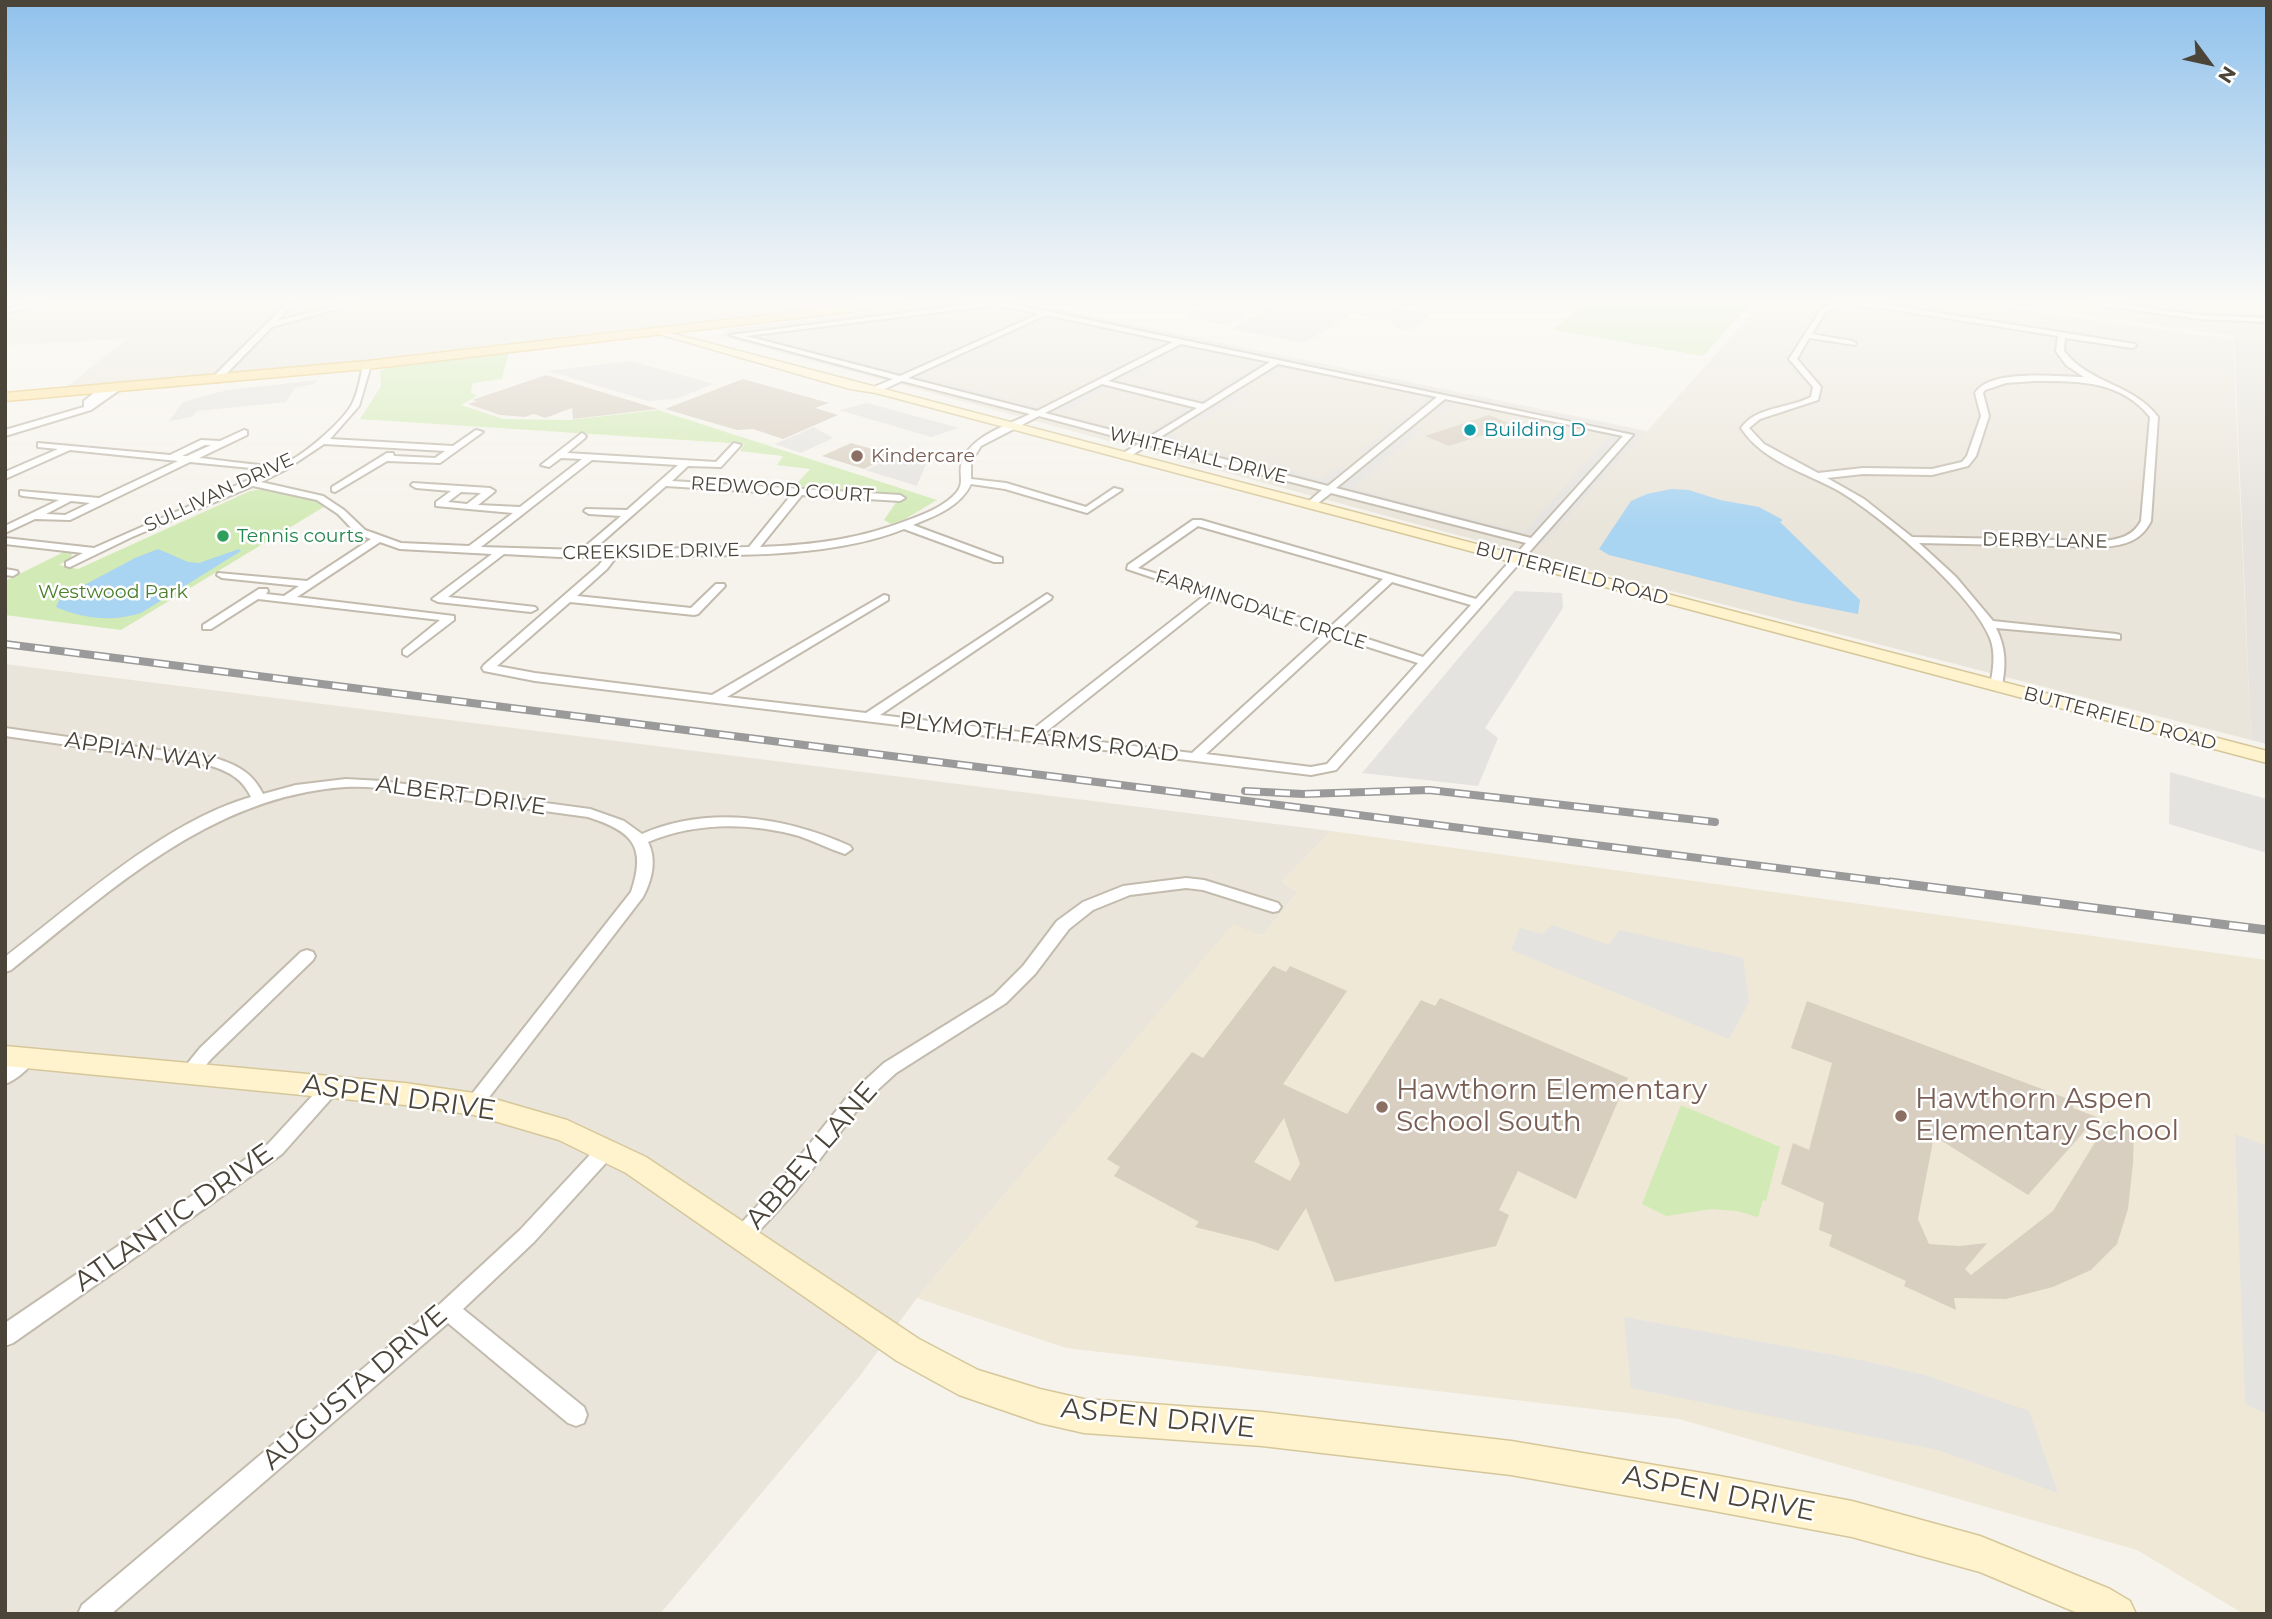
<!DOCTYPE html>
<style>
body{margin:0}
#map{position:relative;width:2272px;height:1619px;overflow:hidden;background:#f6f3ec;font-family:Montserrat,sans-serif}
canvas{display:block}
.frame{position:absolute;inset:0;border:7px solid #4b4439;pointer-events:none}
.north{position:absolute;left:2174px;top:28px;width:70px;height:70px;-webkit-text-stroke:5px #fff;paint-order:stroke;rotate:123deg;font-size:19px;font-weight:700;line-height:28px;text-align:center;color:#4b4439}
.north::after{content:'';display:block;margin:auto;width:24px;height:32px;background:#4b4439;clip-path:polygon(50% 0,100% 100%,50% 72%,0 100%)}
</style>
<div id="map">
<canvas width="2272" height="1619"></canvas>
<div class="frame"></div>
<div class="north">N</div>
</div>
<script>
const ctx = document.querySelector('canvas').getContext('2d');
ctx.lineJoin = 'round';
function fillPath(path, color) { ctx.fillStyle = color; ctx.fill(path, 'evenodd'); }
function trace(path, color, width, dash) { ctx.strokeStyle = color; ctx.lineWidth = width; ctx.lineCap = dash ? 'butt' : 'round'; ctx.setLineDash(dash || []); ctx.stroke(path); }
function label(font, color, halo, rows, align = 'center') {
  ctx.font = font + ' Montserrat,sans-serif'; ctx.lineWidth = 5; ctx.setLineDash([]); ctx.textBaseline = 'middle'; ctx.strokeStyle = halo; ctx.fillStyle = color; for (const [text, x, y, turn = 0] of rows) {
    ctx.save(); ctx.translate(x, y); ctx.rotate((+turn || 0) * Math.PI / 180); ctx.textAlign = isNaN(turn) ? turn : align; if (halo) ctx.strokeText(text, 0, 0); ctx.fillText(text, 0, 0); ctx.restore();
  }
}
fillPath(new Path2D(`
 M5 303H857L294 368 64 389 127 339 5 345Z
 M943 303H1030L1647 431 1762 303H1977L2233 340 2251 740 1535 556 720 336 728 329Z
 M1998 303H2267V341L2234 336Z
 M5 664 1331 831 1282 882 1298 892 1262 936 1233 925 917 1298 859 1377 660 1614H5Z`), '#eae5da');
fillPath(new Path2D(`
 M2234 336 2267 341V744L2251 740Z`), '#e6e2dd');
fillPath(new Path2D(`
 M1331 831 2267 960V1614H2244L2137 1550 1679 1419 1066 1348 917 1298 1233 924 1262 936 1298 892 1282 882Z`), '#efe8d6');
fillPath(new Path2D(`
 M1584 303H1751L1703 356 1554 330Z
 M509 352 502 379 473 383 471 392 477 396 461 405 503 419 569 420 658 410 937 500 905 519 891 524 884 520 897 501H903L906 496 792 489 810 469 777 465 783 456 740 451 745 444 360 419 381 386 380 371 395 365Z
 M263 489 320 499 327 505 121 630 5 615V581L66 551 72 553 71 558 59 565 78 569 250 491Z
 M1681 1105 1780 1147 1766 1201 1763 1200 1758 1217 1737 1211 1712 1209 1666 1216 1642 1204Z`), '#d2eab5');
fillPath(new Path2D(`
 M982 303 1030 310 1037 307 1130 326 1125 329 1163 337 1170 334 1306 363 1302 366 1347 376 1353 372 1644 432 1543 544 729 333ZM994 307 1029 314 941 354 947 356 920 367 913 366 900 372 762 336ZM1052 319 1164 342 1151 349 1160 351 1141 362 1130 360 1082 385 1090 388 1067 400 1057 398 1040 407 920 376ZM1187 346 1263 362 1202 399 1124 381ZM1288 367 1429 398 1360 451 1371 454 1351 471 1337 467 1321 479 1171 441 1179 436 1165 432 1187 418 1202 421 1249 392 1235 389 1256 375 1270 378ZM1108 389 1188 407H1189L1144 435 1105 425 1100 427 1088 425 1091 421 1064 415 1060 417 1050 414 1055 412 1063 413ZM1454 403 1609 435 1610 436 1524 532 1353 488 1423 428 1410 425 1426 411 1440 414Z
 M1209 303H1268L1226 325 1182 317Z
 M1279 303H1348L1366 306 1304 343 1232 329Z
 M1376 305 1386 306 1432 314 1408 331 1397 328 1393 322 1359 315Z
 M631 361 714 384 675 399 648 401 548 371Z
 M318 380 314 384 295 388 286 402 197 411 192 417 169 421 183 402 227 390Z
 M867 403 959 428 931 437 839 410Z
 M814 427 833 438 801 453 775 444Z
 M900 455 926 464 917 486 865 470Z
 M1515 591 1562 593 1563 608 1485 728 1498 738 1478 786 1362 773Z
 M2170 772 2267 799V853L2169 824Z
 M1552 925 1609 945 1619 930 1743 958 1749 1002 1729 1039 1511 950 1520 928 1543 934Z
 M2235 1134 2267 1146V1414L2245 1404Z
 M1624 1317 1856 1359 1925 1375 2029 1411 2058 1493 1938 1450 1631 1388Z`), '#e5e3e0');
fillPath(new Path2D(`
 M1671 489 1689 490 1720 500 1759 507 1783 520 1780 522 1860 600 1858 614 1797 602 1609 555 1599 549 1631 501 1647 494Z
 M158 549 188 562 199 563 239 549 241 551 141 613C112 622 83 619 56 607L60 598 135 558Z`), '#a9d4f2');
fillPath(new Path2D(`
 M546 375 658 409 573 419 572 408 545 418 534 414 525 417 500 415 468 404 477 401 472 400Z
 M743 379 829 403 815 408 838 415 783 439 753 429 737 430 665 409Z
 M1489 415 1514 425 1449 446 1425 436Z
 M851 443 893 455 864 469 822 456Z
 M1273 966 1286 972 1290 966 1347 991 1283 1084 1347 1114 1421 1000 1435 1006 1440 998 1628 1078 1576 1199 1518 1171 1499 1210 1509 1215 1496 1246 1335 1282 1306 1208 1278 1251 1255 1242 1195 1227 1199 1222 1114 1176 1120 1167 1107 1159 1192 1052 1203 1058ZM1284 1118 1300 1164 1290 1181 1254 1162Z
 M1807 1001 2074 1101 2073 1108 2097 1117 2028 1195 1934 1136 1918 1219 1929 1244 1959 1246 1987 1243 1965 1269 1971 1275 2053 1211 2108 1121 2134 1130 2133 1163 2128 1209 2117 1244 2091 1270 2053 1287 2006 1299 1954 1298 1956 1310 1904 1286 1906 1281 1829 1246 1832 1235 1819 1230 1824 1203 1781 1184 1793 1143 1809 1150 1832 1063 1791 1048Z`), '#d8cfc1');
const street = new Path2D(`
 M34 303H46L5 313V309Z
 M287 303H294L277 321 347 303H357L272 327 218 382H212V378Z
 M982 303H1006L1046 311 1633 435 1336 770 1311 775 535 681 484 671 482 668 484 665 599 565 606 556 560 557 504 554 448 597 535 607 537 609 531 612 438 602 432 599 492 554 400 549 380 542 297 597 454 616V620L407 656 403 654V650L440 620 258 599 211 629H203V625L259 589H267L268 591 266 594 284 596 299 586 222 578 217 575 218 573 307 581 371 539 357 534 338 514 317 500 253 486 132 537 70 567 66 566V562L83 553 5 544V538L94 548 271 470 190 462 70 520 35 519 5 533V526L59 500 23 496 20 495V491L99 498 178 461 70 450 5 479V472L58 449 38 447V443L170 455 201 440 220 441 244 430 247 431V435L199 458C214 459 270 468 280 465 299 460 340 424 351 406 358 394 360 379 363 365L367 363 371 365 359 406 330 439 453 446 476 430 483 432 440 463 387 461 335 492 332 491V487L387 453H393L394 456 435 458 445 451 324 444 285 470 261 482 323 496 344 510 365 530 401 543 469 546 513 513 436 506V502L451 491 416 488 411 485 413 483 490 488 495 491 493 493 478 505 520 507 582 459 561 458 549 467 541 465 582 433 586 436 585 438 567 453 716 462 734 443 741 445 721 467 688 466 672 481 900 495 905 498 900 501 802 495 760 547C815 545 860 539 911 519 927 513 945 506 957 492 965 482 958 473 962 462 970 436 1008 425 1030 414L902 381 880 391H874V387L893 379 730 335ZM997 305 1039 314 900 376 746 336ZM1046 315 1173 342 1037 411 908 378ZM1181 344 1270 362 1203 404 1108 381ZM1278 364 1437 397 1328 486 1154 441ZM1102 384 1197 408 1146 439 1045 413ZM1445 399 1623 436 1531 538 1336 488ZM1039 416 1140 443 1123 453V457H1129L1148 445 1322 490 1307 503V507H1313L1331 493 1526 543 1476 599 1201 520H1193L1128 565 1127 569 1205 595 1028 733 880 715 1051 599 1052 597 1047 594 866 713 727 697 888 600V596L884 595 712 695 535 673 497 666 570 602 694 615 698 614 725 586 724 584H716L691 608 577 596 607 569 617 556C706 554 822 562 904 529L994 562H1002V558L913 525C935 516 960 507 971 484L1005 489 1087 513 1122 490 1114 488 1086 507 1006 483 971 479V462L981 446ZM205 445H211L187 456H182ZM592 460 678 465 627 510 586 509 584 511 589 514 621 516 581 550 481 547ZM666 486 792 494 749 547 593 550ZM461 492 481 493 467 504 448 502ZM71 501 90 503 65 515 46 514ZM1198 526 1383 579 1330 627 1138 568ZM1392 582 1471 605 1423 657 1340 630ZM1214 598 1324 633 1192 753 1042 735ZM1334 636 1418 663 1327 764 1311 767 1206 754Z
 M1838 303 1882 304 2135 344 2136 346 2132 348 2065 338 2064 351C2089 384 2134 384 2158 417L2151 521C2141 541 2125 545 2104 547L1919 543 1956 577 1993 621 2116 634 2120 635V639L1996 628C2006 648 2006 665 2002 686L1996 690 1992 689 1990 686C1993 671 1996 653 1990 638 1972 593 1881 516 1839 491 1805 472 1763 462 1741 428 1757 406 1788 409 1811 397L1813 387 1789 359 1821 309ZM1845 305 1882 308 2058 336 2056 351 2066 365 2084 377C2058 377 1990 368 1975 393L1981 416 1967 456 1962 462 1932 469 1863 468 1818 473 1764 444 1749 428 1760 419 1818 400 1821 387 1797 359 1809 338 1855 345 1856 343 1852 341 1812 334 1826 311ZM2035 381C2077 381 2121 380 2150 417L2141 521C2133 536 2120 539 2104 541L1912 537 1864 499 1827 478 1863 474 1932 475 1968 466 1976 456 1989 416 1983 393 1985 390 2006 383Z
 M2093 303H2109L2199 315 2267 318V322L2199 319 2096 305Z
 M115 387H118V391L91 410 5 436V430L84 407V401L100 388H106V392Z
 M5 569 17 571 18 573 13 576 5 575Z
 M5 728 215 758C237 765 252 772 263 794L296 785 346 779 382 781 590 809 624 821 642 834C709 805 785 817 850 846L852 849 845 854C829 849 814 841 799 836 750 822 695 822 648 842 657 860 652 880 643 897L480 1109 474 1111 468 1109 465 1104 468 1099 631 892C647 846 632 831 588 817 537 810 486 803 435 796 406 792 375 785 345 787 211 796 111 890 11 970L5 972V957C75 903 166 821 251 797 242 778 228 771 208 765L5 736Z
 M1186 878 1204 880 1278 903 1281 907 1278 911 1273 912 1203 890 1186 888 1130 895 1093 910 1069 929 1035 974 1006 1003 896 1073 860 1106 795 1192 748 1243 741 1246 734 1243 731 1237 734 1231 781 1180 848 1096 884 1063 994 995 1023 966 1057 921 1083 902 1123 886Z
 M307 950 313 952 315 956 313 960 212 1058 194 1079 188 1081 182 1079 179 1074 200 1048 301 952Z
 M26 1052 32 1054 35 1059C29 1069 16 1080 5 1084V1067L20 1054Z
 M331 1080 337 1082 340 1087 337 1092 282 1154 13 1343 5 1346V1323L268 1144 325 1082Z
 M607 1141 614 1144 616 1149 614 1154 534 1242 463 1309 584 1407 587 1415 584 1423 576 1426 568 1423 448 1323 111 1614H78L82 1605 441 1303 520 1230 600 1144Z`);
const secondary = new Path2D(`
 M655 329 2267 751V763L876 393 850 389 655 333Z
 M5 1046 405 1083 474 1093 567 1120 646 1157 919 1339 978 1370 1040 1389 1084 1399 1262 1412 1511 1441 1714 1475 1852 1501 1980 1536 2110 1589 2130 1601 2136 1614H2080L1980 1572 1852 1537 1714 1511 1511 1475 1262 1446 1084 1433 1040 1423 959 1395 897 1361 626 1173 559 1140 474 1115 405 1105 5 1066Z`);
const primary = new Path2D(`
 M873 303H906L900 306 367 369 5 401V393L367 361Z`);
trace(street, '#c2bbae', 4);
trace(secondary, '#d6c79b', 3);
trace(primary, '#e6c16a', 3);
fillPath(street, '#fff');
fillPath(secondary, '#fff3cd');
fillPath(primary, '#ffe39c');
const railFar1 = new Path2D(`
 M5 644 1904 884
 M1245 791 1303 794 1429 790 1715 822`);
const rail = new Path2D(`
 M1890 882 2267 930`);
trace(railFar1, '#9a9a9a', 8);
trace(rail, '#9a9a9a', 9);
trace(railFar1, '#fff', 5, [15]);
trace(rail, '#fff', 6, [19]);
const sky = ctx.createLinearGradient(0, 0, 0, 529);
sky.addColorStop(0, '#8fc1ec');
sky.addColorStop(0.57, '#fbfaf6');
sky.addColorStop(1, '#fbfaf600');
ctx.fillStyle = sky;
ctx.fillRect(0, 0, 2272, 529);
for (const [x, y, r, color] of [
 [1470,430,7,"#0f9aa8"],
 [857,456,7,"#8d6e63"],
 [223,536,7,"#2e9e5b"],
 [1382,1107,7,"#8d6e63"],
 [1901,1116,7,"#8d6e63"]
]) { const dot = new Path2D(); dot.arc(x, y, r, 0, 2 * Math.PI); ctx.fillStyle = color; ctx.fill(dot); trace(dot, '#fff', 2.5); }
label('19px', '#0d838f', '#fff', [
 ["Building D",1484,430]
], 'left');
label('19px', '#785e54', '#fff', [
 ["Kindercare",871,456]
], 'left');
label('19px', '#4b4439', '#fff', [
 ["WHITEHALL DRIVE",1198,456,14],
 ["REDWOOD COURT",782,490,4],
 ["SULLIVAN DRIVE",219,493,-25],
 ["DERBY LANE",2045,541,1],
 ["CREEKSIDE DRIVE",651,552,-1],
 ["BUTTERFIELD ROAD",1572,574,15],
 ["FARMINGDALE CIRCLE",1261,610,18],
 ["BUTTERFIELD ROAD",2120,719,15]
]);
label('19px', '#27864d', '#fff', [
 ["Tennis courts",237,536]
], 'left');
label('19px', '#4a7f2a', '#fff', [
 ["Westwood Park",113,592]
]);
label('23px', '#4b4439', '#fff', [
 ["PLYMOTH FARMS ROAD",1039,738,7],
 ["APPIAN WAY",140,752,9],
 ["ALBERT DRIVE",461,796,8]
]);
label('28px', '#785e54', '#fff', [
 ["Hawthorn Elementary",1396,1091],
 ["School South",1396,1123],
 ["Hawthorn Aspen",1915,1100],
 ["Elementary School",1915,1132]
], 'left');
label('28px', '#4b4439', '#fff', [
 ["ASPEN DRIVE",399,1098,8],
 ["ABBEY LANE",812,1156,-49],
 ["ATLANTIC DRIVE",174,1218,-35],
 ["AUGUSTA DRIVE",355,1388,-41],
 ["ASPEN DRIVE",1158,1419,6],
 ["ASPEN DRIVE",1719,1494,11]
]);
</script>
